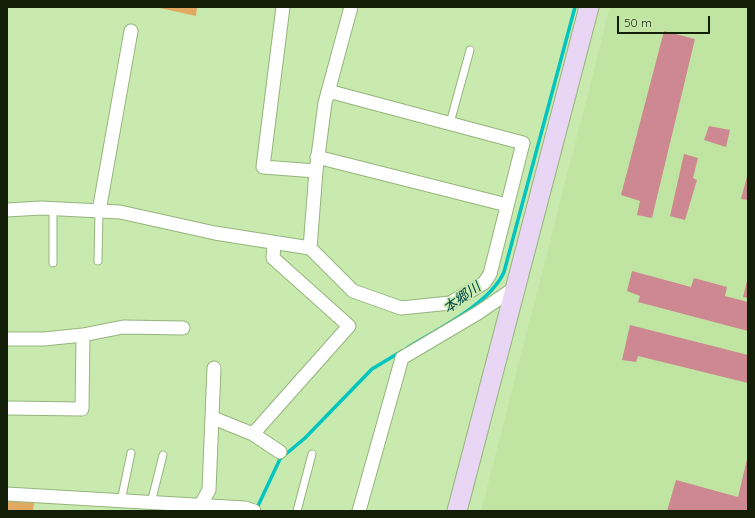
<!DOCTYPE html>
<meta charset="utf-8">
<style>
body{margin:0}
#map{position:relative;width:755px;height:518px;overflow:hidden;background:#c9eaaf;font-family:Quicksand,sans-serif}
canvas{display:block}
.frame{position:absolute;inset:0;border:8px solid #121e07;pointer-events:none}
.scale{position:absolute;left:617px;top:16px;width:93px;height:18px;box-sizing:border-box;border:2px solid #121e07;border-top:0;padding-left:5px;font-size:12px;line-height:14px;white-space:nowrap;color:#121e07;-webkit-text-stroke:3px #c9eaaf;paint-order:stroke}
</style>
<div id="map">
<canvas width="755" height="518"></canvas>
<div class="frame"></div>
<div class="scale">50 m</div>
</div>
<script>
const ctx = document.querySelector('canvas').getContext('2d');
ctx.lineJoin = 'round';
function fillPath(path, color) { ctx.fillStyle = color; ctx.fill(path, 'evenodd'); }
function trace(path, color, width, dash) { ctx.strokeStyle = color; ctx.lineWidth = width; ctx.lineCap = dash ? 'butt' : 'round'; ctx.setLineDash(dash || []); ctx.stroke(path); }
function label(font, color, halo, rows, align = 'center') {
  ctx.font = font + ' Quicksand,"Noto Sans JP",sans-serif'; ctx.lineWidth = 3.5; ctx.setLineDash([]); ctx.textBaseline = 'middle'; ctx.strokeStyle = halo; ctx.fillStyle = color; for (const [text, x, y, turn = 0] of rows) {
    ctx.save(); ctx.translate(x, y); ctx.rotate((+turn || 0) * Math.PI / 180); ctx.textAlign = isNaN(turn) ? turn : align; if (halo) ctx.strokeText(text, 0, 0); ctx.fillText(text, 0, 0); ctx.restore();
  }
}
fillPath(new Path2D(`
 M610 7H748V511H481Z`), '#c0e5a2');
fillPath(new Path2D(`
 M155 7H197L196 16Z
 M7 497 35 498 33 511H7Z`), '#e1a962');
trace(new Path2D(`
 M407 348C436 330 490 304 504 272L575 7
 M256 510 280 459 305 438 372 369 402 351`), '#03c5c0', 3.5);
fillPath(new Path2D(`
 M664 31 695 39 652 218 637 215 640 201 621 195Z
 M709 126 730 130 726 147 704 140Z
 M684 154 698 158 693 178 697 180 685 220 670 216Z
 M748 173V200L741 199Z
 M632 271 691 287 694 278 727 287 725 296 748 302V331L638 302 640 296 627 291Z
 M747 281H748V298L743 297Z
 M630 325 748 355V383L638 356 636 362 622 360Z
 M748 455V511H667L676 480 738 497Z`), '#ce8891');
const lane = new Path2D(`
 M450 123 470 50
 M98 261 99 211
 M53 263V208
 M121 501 131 453
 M151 503 163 455
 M297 511 312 454`);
const street = new Path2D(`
 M283 7 263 167 316 171
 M317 157 507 205
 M7 210 41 208 120 212 215 233 310 248 353 291 401 308 450 303 484 283 490 274 523 143 328 91
 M99 211 131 31
 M310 248 316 171 325 103 351 7
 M7 339H44L83 335 123 327 183 328
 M7 408 82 409 83 335
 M213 418 253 434 280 452
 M253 434 349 326 273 258 274 244
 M7 494 245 508 254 511
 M200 506 209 490 214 368
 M359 511 402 358 478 313 516 287`);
const secondary = new Path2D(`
 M457 511 589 7`);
trace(lane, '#95b47b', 9);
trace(street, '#95b47b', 15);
trace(secondary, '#95b47b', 21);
trace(lane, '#fff', 7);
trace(street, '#fff', 13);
trace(secondary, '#e9d6f4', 19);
label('italic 14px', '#004846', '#c9eaaf', [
 ["本郷川",462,298,-36]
]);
</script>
